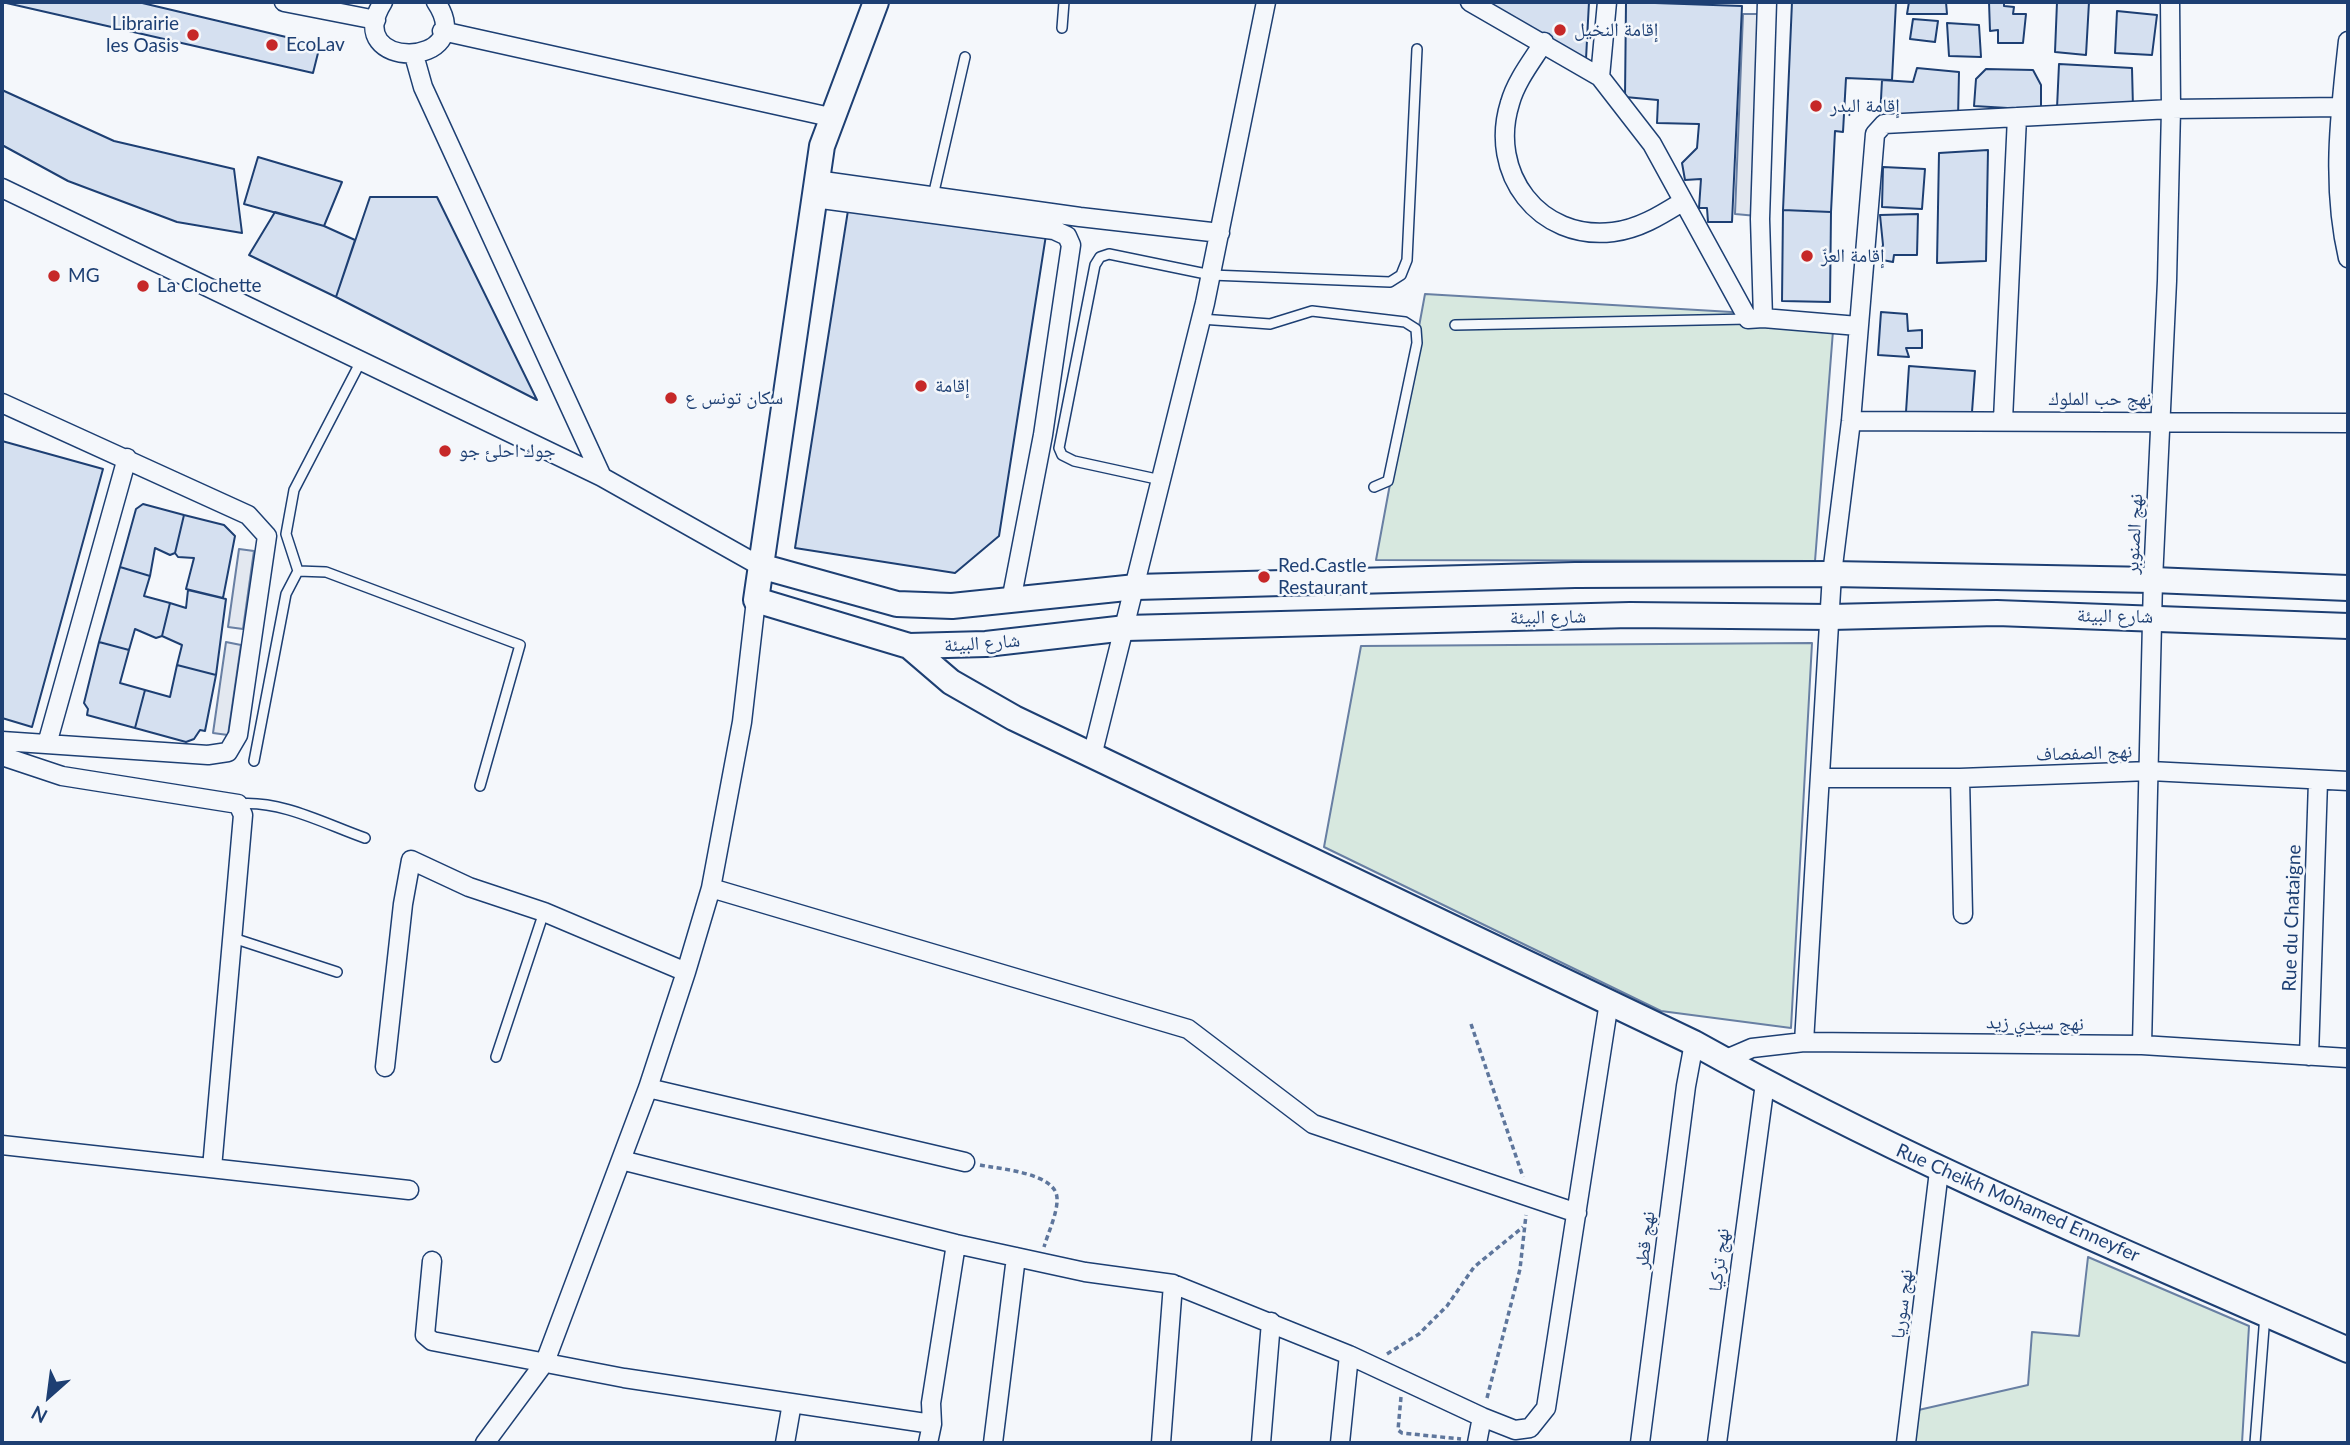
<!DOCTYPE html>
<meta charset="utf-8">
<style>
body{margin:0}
#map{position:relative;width:2350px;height:1445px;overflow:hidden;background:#f4f7fb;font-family:Lato,sans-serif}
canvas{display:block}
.frame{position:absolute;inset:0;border:4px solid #1d3f73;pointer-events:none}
.north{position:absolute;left:14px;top:1361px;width:70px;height:70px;-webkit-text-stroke:5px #f4f7fb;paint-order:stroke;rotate:208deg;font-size:19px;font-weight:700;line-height:28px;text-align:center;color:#1d3f73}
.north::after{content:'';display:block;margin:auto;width:24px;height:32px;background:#1d3f73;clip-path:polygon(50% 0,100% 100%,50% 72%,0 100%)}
</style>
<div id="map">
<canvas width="2350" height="1445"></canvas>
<div class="frame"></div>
<div class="north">N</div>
</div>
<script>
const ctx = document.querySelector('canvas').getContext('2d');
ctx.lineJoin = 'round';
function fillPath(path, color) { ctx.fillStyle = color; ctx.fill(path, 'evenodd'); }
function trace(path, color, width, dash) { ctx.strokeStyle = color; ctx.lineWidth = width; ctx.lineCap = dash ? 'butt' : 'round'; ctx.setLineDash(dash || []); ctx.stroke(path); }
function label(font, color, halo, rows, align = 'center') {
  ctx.font = font + ' Lato,"Noto Naskh Arabic",sans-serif'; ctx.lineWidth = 5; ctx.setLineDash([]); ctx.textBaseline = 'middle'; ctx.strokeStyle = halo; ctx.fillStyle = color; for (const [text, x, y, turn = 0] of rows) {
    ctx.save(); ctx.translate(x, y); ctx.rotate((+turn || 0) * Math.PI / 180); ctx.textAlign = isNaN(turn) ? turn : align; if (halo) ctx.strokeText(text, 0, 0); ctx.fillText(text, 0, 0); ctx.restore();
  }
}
const green = new Path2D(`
 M1425 294 1834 318 1815 561 1376 560Z
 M1812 643 1791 1028 1661 1011 1324 847 1361 646Z
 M2088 1257 2249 1326 2242 1443H1898L1901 1414 2028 1385 2032 1332 2079 1336Z`);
fillPath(green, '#d7e8df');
trace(green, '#687fa3', 2);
const parking = new Path2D(`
 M1743 14H1767L1757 216 1735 214Z
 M239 549 254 551 243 629 228 627Z
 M226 642 241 645 228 735 213 733Z`);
fillPath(parking, '#e3e8f0');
trace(parking, '#687fa3', 2);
const building = new Path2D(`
 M2 2H138L320 45 313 73Z
 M1479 2H1589L1586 59Z
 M1626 2 1742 6 1732 222H1708L1707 208H1699L1701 179 1685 180 1682 163 1697 148 1699 124 1657 123 1658 100 1625 97Z
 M1792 2H1896L1892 80 1846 78 1843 132 1835 131 1831 212 1783 210Z
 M1909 2H1946L1947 14H1907Z
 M1989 2H2004V6L2014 7 2013 14H2026L2023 43H1998V30L1990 31Z
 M2057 2H2089L2086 55 2055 52Z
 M2117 11 2157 15 2152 55 2115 53Z
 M1913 19 1938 21 1935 42 1910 39Z
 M1947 23 1979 25 1981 57 1949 56Z
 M2059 64 2132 68 2133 108H2057Z
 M1917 68 1959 72 1958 119 1880 118 1882 80 1913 82Z
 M1986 69 2033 70 2041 85V110L1974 106 1976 79Z
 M2 90 114 141 234 169 242 233 177 222 68 181 2 145Z
 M1988 150 1986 261 1937 263 1939 153Z
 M258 157 342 182 324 226 244 204Z
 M1883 167 1925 169 1922 209 1882 207Z
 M370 197H437L537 400 336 297Z
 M849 204 1046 235 999 536 955 573 795 548Z
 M1783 210 1831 212 1830 302 1782 301Z
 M275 212 324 226 355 240 336 297 249 255Z
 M1918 214 1917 255H1894L1893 262 1877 259V252H1881L1883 245 1880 215Z
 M1881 312 1907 314 1908 331 1922 330V348H1906L1909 357 1878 355Z
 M1909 366 1975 371 1972 412H1906Z
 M2 441 103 469 32 727 2 718Z
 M143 504 184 515 175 553 170 555 155 548 150 576 120 567 136 509Z
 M184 515 224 525 235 536 223 598 186 589 194 558 178 557 175 553Z
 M120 567 150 576 144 596 170 603 162 636 156 638 135 629 129 650 99 642Z
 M188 590 226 599 216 675 177 665 182 645 162 636 170 603 186 608Z
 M99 642 129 650 120 683 145 690 135 728 87 715 88 709 84 703Z
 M177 665 216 675 205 731 200 730 194 739 186 742 135 728 145 690 170 697Z`);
fillPath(building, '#d5e0f0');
trace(building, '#1d3f73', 2);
const lane = new Path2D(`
 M1062 28 1064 2
 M933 196 965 57
 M1201 319 1270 324 1312 311 1405 322 1416 329 1417 343 1388 481 1374 487
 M1455 325 1748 319
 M1161 480 1074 461 1062 455 1059 448 1095 265 1100 257 1109 254 1211 275 1390 282 1401 275 1407 260 1417 49
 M298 571 286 534 294 490 361 361
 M254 761 286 594 298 571 326 572 520 645 480 786
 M238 804C282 800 325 824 365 838
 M233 938 337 972
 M496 1057 544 912
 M2255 1443 2265 1315`);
const street = new Path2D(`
 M284 2 376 20
 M383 2C339 72 481 69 436 2
 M1470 2 1600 77 1652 144 1748 319 1763 318
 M1767 2 1760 219 1763 318 1858 326
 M442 31 830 117
 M2348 41C2340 113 2331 185 2348 258
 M1544 42C1532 61 1516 81 1510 103 1488 173 1539 241 1613 232 1639 229 1661 215 1682 202
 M414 55 423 87 602 477
 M1600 77 1607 2
 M816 180 1080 217 1220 233
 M2 188 602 477 760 566
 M814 198 1054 230 1067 236 1071 245 1043 435 1011 601
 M2 403 248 515 267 536 238 735 228 752 208 755 2 741
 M2003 420 2017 117
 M1851 421 2348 423
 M47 744 127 458
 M2 756 62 776 238 804 243 815 212 1168
 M1092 756 1205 303 1266 2
 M1820 778H1960L2150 771 2348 781
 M1960 778 1963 914
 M711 888 1188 1029 1313 1124 1577 1213
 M1804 1042 1832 574 1851 421 1875 134 1884 124 2171 109 2341 107
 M2142 1045 2153 580 2167 281 2171 109 2170 2
 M2309 1056 2318 781
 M1724 1060 1752 1048 1804 1042 2142 1045 2348 1058
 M385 1067 403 904 411 860 469 887 544 912 686 972
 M648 1088 965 1162
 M2 1145 409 1190
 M621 1160 956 1244 1085 1272 1173 1284 1349 1355 1482 1417 1515 1430 1530 1428 1546 1408 1609 1002
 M432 1261 425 1335 432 1341 624 1378 932 1424 931 1403 956 1244
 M485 1443 545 1362 648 1088 686 972 711 888 742 722 756 600
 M785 1443 792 1403
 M928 1443 932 1424
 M993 1443 1016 1257
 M1161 1443 1173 1284
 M1261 1443 1271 1322
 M1340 1443 1349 1355
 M1477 1443 1482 1417
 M1640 1443 1686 1086 1694 1043
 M1717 1443 1765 1083
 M1906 1443 1939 1171`);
const secondary = new Path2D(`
 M876 2 822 146 756 600 909 646 986 644 1126 628 1630 615 1831 617 1997 613 2348 626
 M760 566 897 604 952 606 1136 587 1575 575 1832 574 2153 580 2348 588
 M909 646 951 682 1014 718 1694 1043C1905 1161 2127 1253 2348 1350`);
trace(lane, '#1d3f73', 12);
trace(street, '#1d3f73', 21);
trace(secondary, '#1d3f73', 28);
trace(new Path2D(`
 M1471 1024 1523 1177
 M980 1165C1000 1169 1056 1173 1057 1198 1058 1212 1048 1233 1044 1247
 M1387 1354 1419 1334 1447 1306 1474 1267 1523 1227
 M1401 1397 1398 1430 1402 1433 1461 1439
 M1487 1398 1520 1269 1526 1215`), '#5e769c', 3.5, [5, 3.5]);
trace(lane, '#f4f7fb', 9);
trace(street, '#f4f7fb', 18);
trace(secondary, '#f4f7fb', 24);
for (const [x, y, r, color] of [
 [1560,30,7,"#c62828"],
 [193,35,7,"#c62828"],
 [272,45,7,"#c62828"],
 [1816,106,7,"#c62828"],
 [1807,256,7,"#c62828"],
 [54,276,7,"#c62828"],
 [143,286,7,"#c62828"],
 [921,386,7,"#c62828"],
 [671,398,7,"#c62828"],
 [445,451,7,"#c62828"],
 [1264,577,7,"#c62828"]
]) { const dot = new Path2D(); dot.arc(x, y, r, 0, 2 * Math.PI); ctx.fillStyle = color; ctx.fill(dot); trace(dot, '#f4f7fb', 2.5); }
label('19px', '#1d3f73', '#f4f7fb', [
 ["Librairie",179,24,"right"],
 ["les Oasis",179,46,"right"],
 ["إقامة النخيل",1574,30],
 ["EcoLav",286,45],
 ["إقامة البدر",1830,106],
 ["إقامة العزّ",1821,256],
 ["MG",68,276],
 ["La Clochette",157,286],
 ["إقامة",935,386],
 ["سكان تونس ع",685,398],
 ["جوك احلئ جو",459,451],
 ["Red Castle",1278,566],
 ["Restaurant",1278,588]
], 'left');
label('19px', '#1d3f73', '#f4f7fb', [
 ["نهج حب الملوك",2100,399],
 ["نهج الصنوبر",2134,534,-87],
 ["شارع البيئة",2115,616,1],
 ["شارع البيئة",1548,617,-1],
 ["شارع البيئة",982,643,-4],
 ["نهج الصفصاف",2084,753,-2],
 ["Rue du Chataigne",2292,918,-88],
 ["نهج سيدي زيد",2035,1023,1],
 ["Rue Cheikh Mohamed Enneyfer",2018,1203,24],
 ["نهج قطر",1645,1240,-83],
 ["نهج تركيا",1719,1260,-83],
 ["نهج سوريا",1902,1304,-83]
]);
</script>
